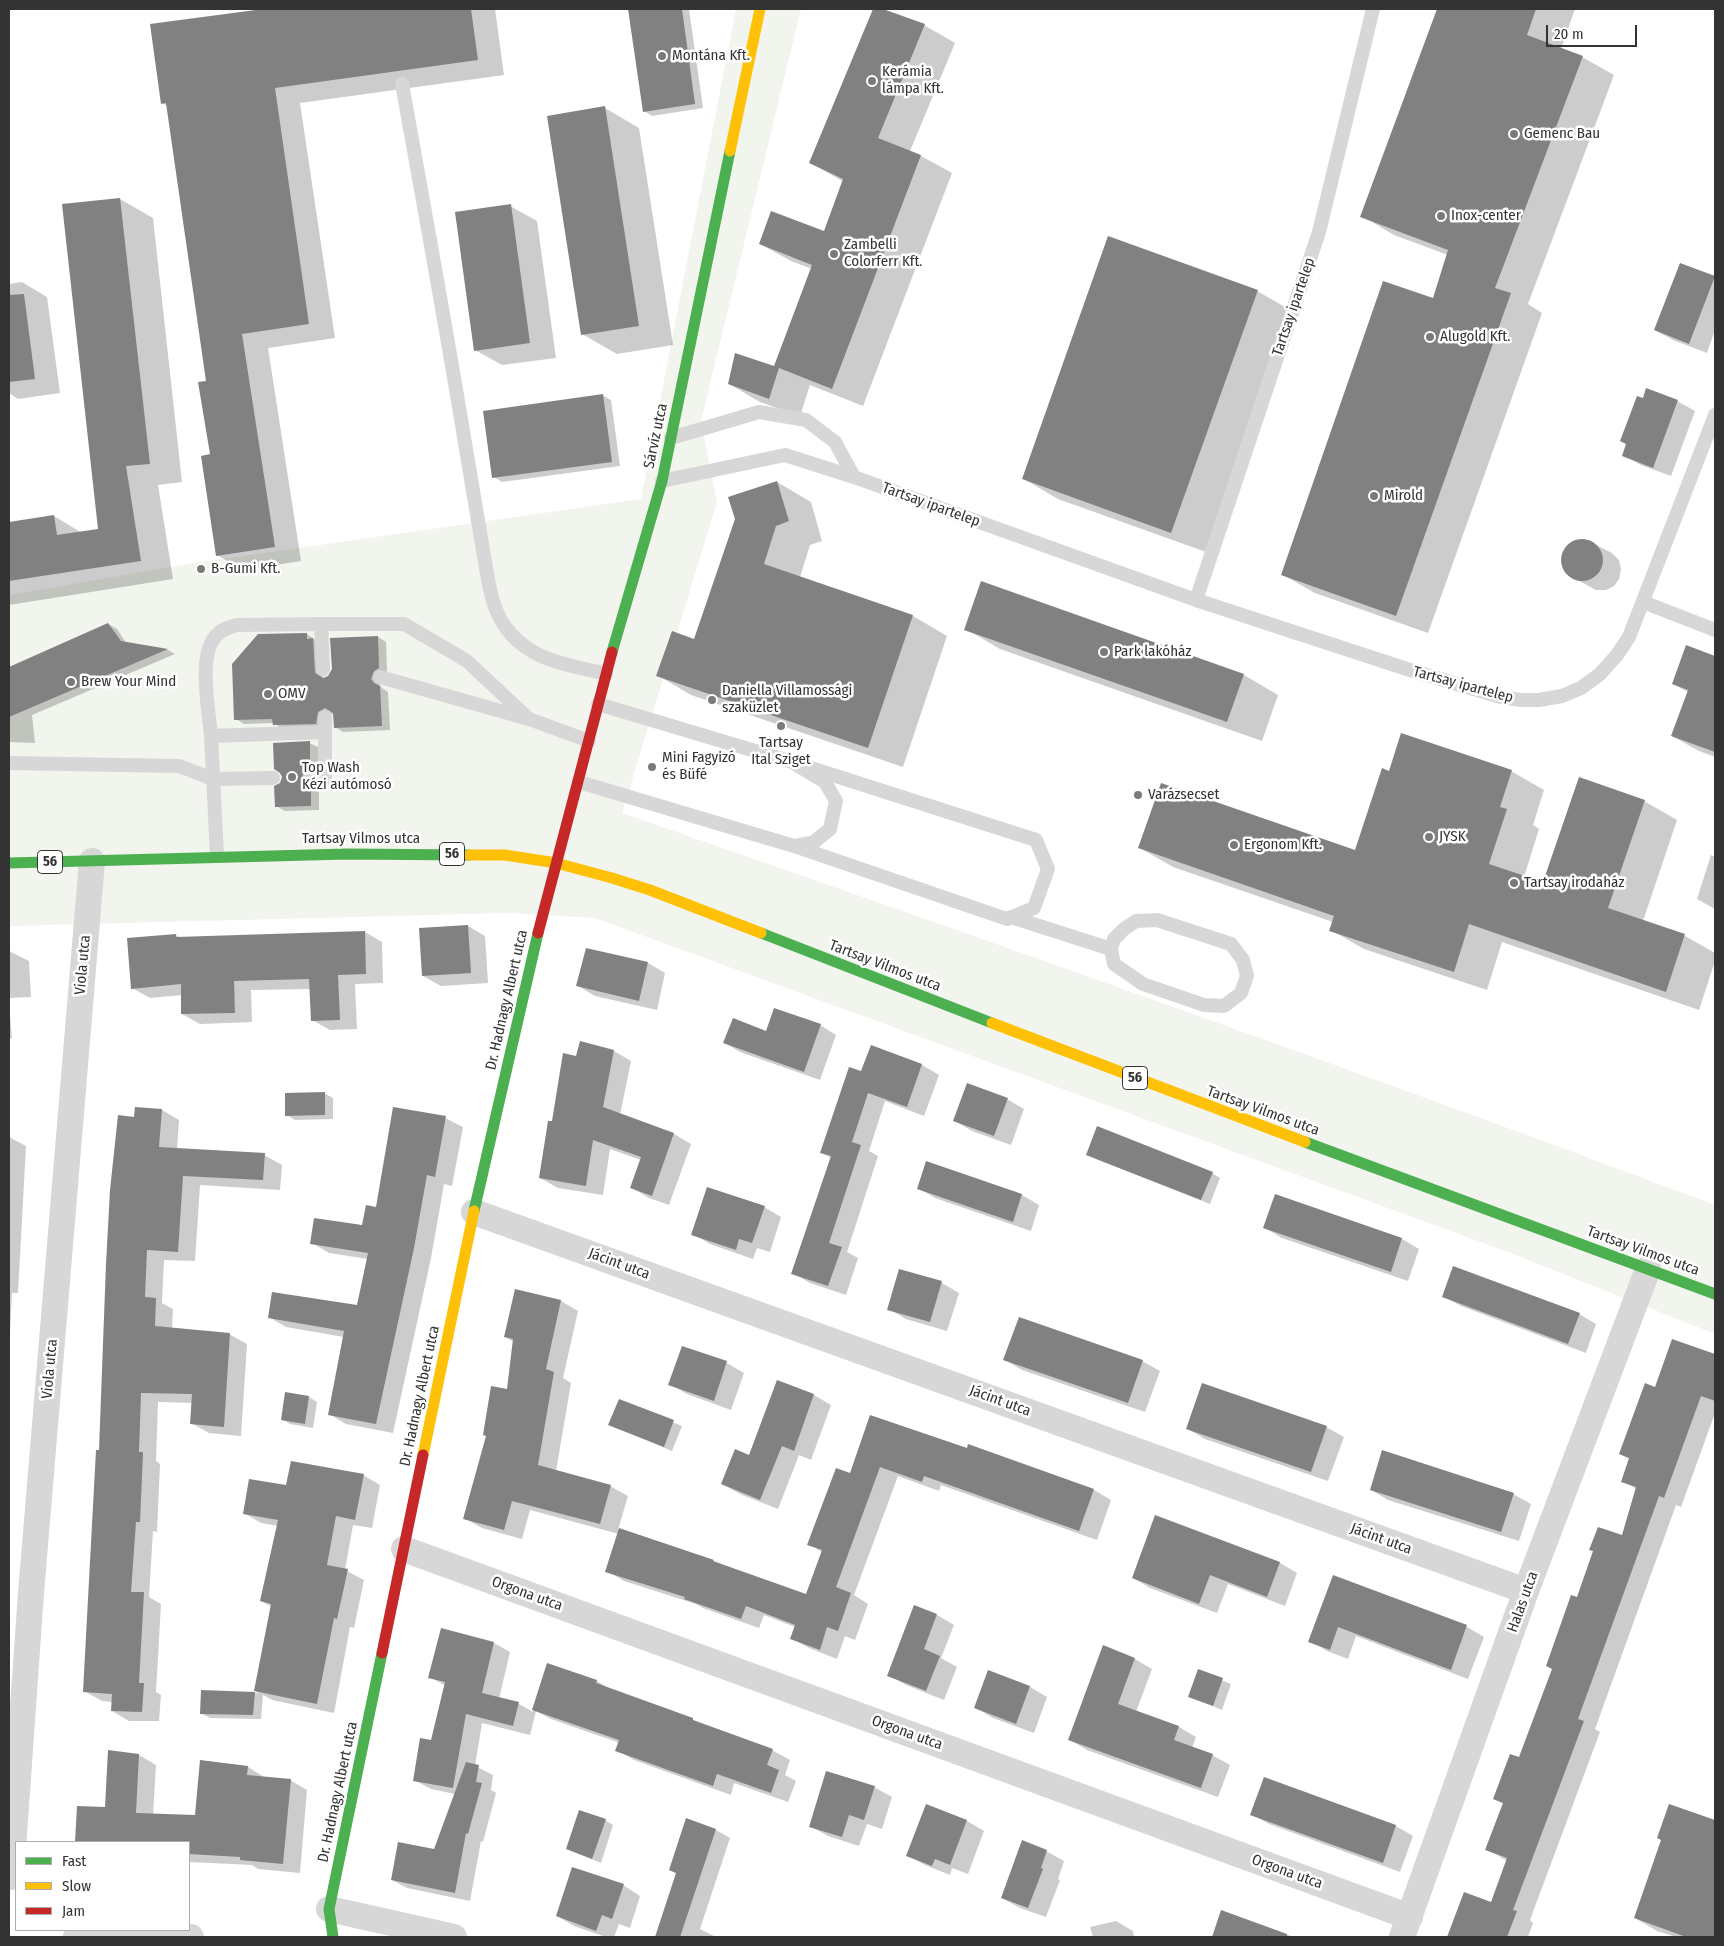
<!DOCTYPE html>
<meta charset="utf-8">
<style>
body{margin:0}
#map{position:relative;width:1724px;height:1946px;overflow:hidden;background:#fff;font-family:"Fira Sans Condensed",sans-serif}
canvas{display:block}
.frame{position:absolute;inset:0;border:10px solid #333;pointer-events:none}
.legend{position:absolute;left:15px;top:1841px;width:175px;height:90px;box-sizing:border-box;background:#fff;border:1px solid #adadad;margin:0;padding:6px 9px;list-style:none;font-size:15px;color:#333}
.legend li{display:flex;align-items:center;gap:10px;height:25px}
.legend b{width:25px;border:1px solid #adadad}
.scale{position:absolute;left:1546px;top:25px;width:91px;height:22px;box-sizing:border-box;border:2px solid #333;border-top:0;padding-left:6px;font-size:15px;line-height:18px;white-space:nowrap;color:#333;-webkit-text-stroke:4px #fff;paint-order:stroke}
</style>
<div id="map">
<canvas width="1724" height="1946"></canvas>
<div class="frame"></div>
<ul class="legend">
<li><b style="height:6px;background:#4caf50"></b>Fast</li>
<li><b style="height:6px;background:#ffc107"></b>Slow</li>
<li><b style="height:6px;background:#c62828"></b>Jam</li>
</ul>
<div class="scale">20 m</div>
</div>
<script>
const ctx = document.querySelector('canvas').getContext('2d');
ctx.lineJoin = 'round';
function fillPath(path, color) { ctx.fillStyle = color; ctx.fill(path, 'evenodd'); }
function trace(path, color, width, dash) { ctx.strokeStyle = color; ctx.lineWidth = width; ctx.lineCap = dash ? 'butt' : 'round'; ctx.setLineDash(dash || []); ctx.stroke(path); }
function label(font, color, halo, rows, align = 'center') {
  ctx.font = font + ' "Fira Sans Condensed",sans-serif'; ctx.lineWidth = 5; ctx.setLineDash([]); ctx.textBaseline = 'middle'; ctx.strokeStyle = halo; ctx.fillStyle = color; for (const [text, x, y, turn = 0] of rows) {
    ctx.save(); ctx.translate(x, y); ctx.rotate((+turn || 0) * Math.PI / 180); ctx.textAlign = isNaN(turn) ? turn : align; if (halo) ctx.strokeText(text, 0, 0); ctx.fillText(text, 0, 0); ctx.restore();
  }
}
fillPath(new Path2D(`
 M736 9H801L701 421 717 502 622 813C988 940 1353 1069 1715 1205V1334L1508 1252 595 918 507 913 9 926V595L194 563 641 499Z`), '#f1f5ed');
fillPath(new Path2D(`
 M272 9H495L504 75 300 103 335 338 268 348 301 561 243 570 217 555 208 382 168 106 162 103 151 25Z
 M629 9H689L703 108 652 116 644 111Z
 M874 9H879L924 25 955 43 910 151 921 156 952 173 863 406 810 385 800 416 760 402 729 384 775 368 812 269 791 261 760 244 824 233 844 182 811 163Z
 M1438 9H1575L1561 49 1582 57 1614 75 1528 304 1542 313 1428 633 1315 593 1283 575 1433 299 1448 255 1394 235 1362 216Z
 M605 108 639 128 673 345 617 354 582 334Z
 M120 199 153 218 182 482 158 485 173 579 9 605V523L54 516 82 533 100 531 63 206Z
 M510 206 537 221 556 358 502 365 475 350Z
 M1681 264 1715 278V330L1707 353 1673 340 1655 330Z
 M22 282 47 297 60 393 18 399 9 393V284Z
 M1257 291 1292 311 1206 552 1058 499 1024 479Z
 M602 395 611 400 620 466 502 482 494 477Z
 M1677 401 1695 411 1671 476 1641 465 1623 455Z
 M777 482 811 502 822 541 810 545 800 577 913 616 947 636 903 767 691 695 657 675 695 641Z
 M1584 539 1612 553 1619 560 1621 569 1619 579 1614 586 1606 590H1596L1570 576 1564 569 1562 560 1564 552 1569 545 1576 540Z
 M982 583 1244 675 1278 695 1262 741 1000 649 966 629Z
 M108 624 117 629 126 643 168 650 175 654 32 715 35 743 9 742V669Z
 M307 634 321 644 323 679 329 677 378 637 386 642 387 673 382 676 379 684 382 688 388 692 390 730 343 732 335 727 334 713 326 717 324 728 282 729 274 723 244 724 236 719Z
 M1686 647 1715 657V757L1699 751 1672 736 1688 692 1673 684Z
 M309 743 318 747V773L310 782 313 789 319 792V810L285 811 276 806 281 783Z
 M1511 771 1544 790 1533 825 1539 829 1524 877 1544 884 1644 801 1677 820 1643 921 1685 936 1715 953V961L1699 1010 1502 942 1487 990 1364 949 1331 930 1333 922 1173 867 1140 848 1356 852 1390 772Z
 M1711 855 1715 857V909L1697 899Z
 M468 926 485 936 488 983 441 986 423 976Z
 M365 932 382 942 383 983 355 984 357 1029 330 1030 312 1020 311 989 251 990 252 1022 200 1024 182 1014V995L150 998 132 988 176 935 180 938Z
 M9 951 29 961 31 997 9 998Z
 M648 963 665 973 657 1010 595 996 578 986Z
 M9 1004 12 1038 9 1039Z
 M820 1025 836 1035 820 1080 740 1052 725 1043 767 1032Z
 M581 1043 614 1051 631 1061 620 1115 674 1134 691 1144 669 1205 649 1198 632 1188 641 1160 610 1149 603 1195 558 1188 540 1178 553 1123Z
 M872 1046 922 1065 939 1075 924 1116 885 1101 869 1151 878 1156 847 1252 858 1258 846 1295 810 1283 793 1273 831 1158 821 1152 862 1073Z
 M324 1093 333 1098V1119L295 1120 287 1115Z
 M1007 1099 1024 1109 1011 1145 972 1131 955 1121Z
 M136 1108 162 1110 179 1120 177 1150 264 1155 282 1165 280 1190 200 1185 195 1261 164 1260 162 1303 173 1309 172 1329 229 1334 247 1344 241 1436 209 1433 191 1423 193 1403 158 1402 156 1461 160 1464 157 1532 153 1531 149 1597 161 1604 156 1692 161 1695 159 1721H129L112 1711 113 1702 102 1701 84 1691 100 1452Z
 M445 1118 463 1127 452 1186 444 1184 431 1258 393 1433 346 1424 329 1414 344 1337 286 1327 269 1317 358 1307 368 1259 329 1253 312 1243 363 1227Z
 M9 1137 26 1146 18 1293H12L9 1352Z
 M1096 1159 1212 1173 1220 1178 1210 1204Z
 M927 1163 1022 1195 1039 1205 1031 1231 935 1198 918 1188Z
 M1276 1195 1402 1239 1419 1249 1408 1281 1282 1238 1265 1228Z
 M764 1207 781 1217 770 1252 757 1248 753 1259 710 1244 693 1234Z
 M900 1271 942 1283 959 1293 947 1331 906 1319 889 1309Z
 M516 1290 561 1301 578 1311 563 1378 571 1383 556 1471 610 1486 628 1496 618 1530 713 1561 721 1565 807 1596 822 1552 809 1544 851 1475 870 1417 967 1450 969 1446 1094 1490 1111 1500 1097 1540 941 1485 939 1491 898 1476 854 1595 868 1604 855 1640 845 1636 837 1659 809 1648 791 1638 795 1627 764 1615 759 1628 703 1608 696 1604 624 1581 607 1571 619 1534 530 1510 522 1539 482 1528 464 1518 508 1390 514 1342 505 1337Z
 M1443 1296 1579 1314 1596 1324 1586 1353 1461 1306Z
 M1673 1340 1715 1356V1413L1681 1507 1676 1505 1595 1729 1600 1732 1530 1920 1533 1923 1528 1937H1448L1464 1894 1492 1904 1507 1861 1487 1849 1504 1804 1494 1799 1520 1759 1578 1599 1622 1537 1637 1489 1622 1481 1630 1459 1620 1454 1655 1388Z
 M683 1347 727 1363 744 1373 731 1410 687 1394 670 1384Z
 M1005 1360 1142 1361 1160 1371 1145 1412 1022 1370Z
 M778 1381 814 1395 831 1405 811 1460 799 1455 778 1509 740 1494 722 1484 750 1457Z
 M309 1397 317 1402 313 1428 290 1424 282 1419Z
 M619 1400 682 1426 672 1451 610 1425Z
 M1326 1427 1344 1437 1328 1481 1205 1439 1188 1429Z
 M363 1475 380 1485 372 1528 353 1525 345 1570 364 1580 354 1628 350 1627 334 1713 272 1700 263 1695 261 1719 210 1718 201 1713 202 1691 259 1693 255 1691 272 1607 261 1601 278 1526 261 1523 244 1513 287 1487Z
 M1371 1490 1513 1494 1531 1504 1519 1541 1388 1500Z
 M1156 1516 1280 1563 1297 1573 1285 1606 1228 1584 1217 1613 1150 1588 1133 1578Z
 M1334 1577 1467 1627 1484 1637 1468 1679 1356 1636 1348 1659 1327 1651 1310 1641Z
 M937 1615 954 1625 941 1658 957 1667 944 1700 906 1685 889 1675Z
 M494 1643 510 1652 499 1699 519 1704 533 1712 548 1665 597 1681 613 1691 772 1750 790 1760 785 1775 796 1781 788 1802 734 1783 731 1795 634 1760 617 1750 620 1743 551 1719 536 1711 530 1735 482 1723 475 1766 493 1775 491 1790 496 1793 483 1842 481 1841 470 1901 407 1888 392 1880 435 1850 455 1794 431 1789 414 1780 432 1741 446 1686 430 1677Z
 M1104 1647 1135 1659 1152 1669 1136 1712 1179 1727 1196 1737 1192 1748 1212 1755 1230 1765 1218 1797 1087 1750 1070 1740Z
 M1199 1671 1231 1684 1222 1710 1190 1696Z
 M989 1672 1030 1687 1047 1697 1034 1733 993 1718 976 1708Z
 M110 1752 139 1755 156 1765 153 1815 196 1817 248 1767 264 1777 290 1780 307 1790 300 1873 258 1869 252 1865 189 1862V1842H77L78 1807 106 1809Z
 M1264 1778 1396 1826 1413 1836 1400 1872 1269 1824 1251 1814Z
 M874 1787 892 1797 882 1829 867 1824 859 1846 828 1836 810 1826Z
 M1670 1805 1715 1822V1937H1676L1657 1931 1635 1918 1662 1840Z
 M927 1806 967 1821 984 1831 968 1874 952 1868 950 1875 925 1865 908 1855Z
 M605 1820 613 1825 601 1863 567 1849Z
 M687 1820 716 1830 730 1838 700 1929 716 1937H656L677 1874 670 1870Z
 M1046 1851 1064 1861 1058 1879 1060 1880 1046 1917 1020 1908 1002 1898Z
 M623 1885 640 1896 630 1928 619 1924 614 1937H606L574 1926 557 1916Z
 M1222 1912 1294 1937H1213Z
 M1116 1921 1133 1931 1134 1937H1093L1090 1927Z`), '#0003');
fillPath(new Path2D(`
 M263 9H471L478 60 275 88 309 324 242 334 275 547 216 556 201 456 210 454 198 382 206 381 166 103 161 104 150 24Z
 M628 9H682L695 104 643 112Z
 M873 9H883L925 24 878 138 921 155 832 389 779 368 769 399 728 384 735 353 774 366 812 265 759 244 771 211 824 231 843 179 809 163Z
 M1437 9H1536L1527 35 1583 56 1495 288 1511 293 1396 616 1281 575 1383 281 1433 298 1448 250 1360 217Z
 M605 106 639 326 581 335 547 116Z
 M120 198 150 464 126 466 141 561 9 581V522L54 515 57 535 98 529 62 204Z
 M511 204 530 343 474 351 455 212Z
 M1108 236 1258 290 1171 533 1022 479Z
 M1680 263 1715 276 1689 344 1654 330Z
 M24 294 35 379 9 382V295Z
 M1646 388 1678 400 1653 468 1622 456 1626 444 1620 441 1637 396 1643 398Z
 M603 394 612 462 492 478 483 411Z
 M777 481 789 521 776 526 764 564 913 615 868 748 656 676 672 631 694 639 735 519 728 497Z
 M1561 560a21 21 0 1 1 42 0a21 21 0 1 1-42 0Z
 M981 581 1244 674 1227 722 964 630Z
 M108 623 121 641 168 649 9 717V667Z
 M307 633V639L313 638 315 673 323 678 328 676 332 669 330 638 378 636 379 668 374 671 371 679 374 683 380 686 382 726 334 728 333 713 325 708 318 712 316 724 273 725 272 719 234 720 232 664 258 634Z
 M1686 645 1715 656V752L1671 736 1688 690 1672 684Z
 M1401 733 1512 770 1500 807 1507 809 1489 864 1543 882 1579 777 1645 800 1608 908 1685 934 1666 992 1469 924 1454 972 1329 931 1334 916 1138 848 1161 783 1355 850 1382 768 1389 771Z
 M310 741V768L304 772 302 777 306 784 311 786V806L275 807 274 786 280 783 282 777 280 773 274 769 273 743Z
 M468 925 471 973 422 976 419 928Z
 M365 931 366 974 338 975 340 1020 311 1021 309 979 234 981 235 1013 181 1014V984L131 989 127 938 176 934V937Z
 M586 948 648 962 639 1001 576 986Z
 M774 1008 821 1024 804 1072 723 1043 733 1018 766 1031Z
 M580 1041 614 1050 603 1107 674 1133 652 1196 630 1188 641 1157 593 1140 586 1186 539 1178 548 1121H552L563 1053 576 1056Z
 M871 1045 922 1064 907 1107 868 1093 852 1142 861 1145 829 1243 842 1247 828 1286 791 1274 831 1156 820 1153 849 1067 861 1071Z
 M967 1083 1008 1098 994 1136 953 1121Z
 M325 1092V1115L285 1116V1093Z
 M135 1107 162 1109 159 1147 265 1153 263 1180 183 1176 178 1252 147 1250 145 1297 156 1298 155 1326 230 1333 224 1427 190 1424 192 1394 141 1393 139 1452H143L140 1522H136L131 1592H144L139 1683H144L142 1712 111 1711 112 1694 83 1692 96 1450H99L106 1264 110 1190 118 1115 134 1117Z
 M393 1107 446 1116 435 1177 427 1175 414 1248 376 1424 328 1415 344 1331 268 1318 272 1292 357 1305 368 1253 310 1244 314 1218 362 1225 366 1205 376 1207Z
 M1097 1126 1213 1172 1201 1200 1086 1155Z
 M926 1161 1022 1194 1013 1222 917 1189Z
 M707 1187 765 1206 752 1243 739 1239 736 1250 691 1235Z
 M1275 1194 1402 1238 1391 1272 1263 1228Z
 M1453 1266 1580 1313 1568 1344 1442 1297Z
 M899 1269 942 1281 930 1322 887 1310Z
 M515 1289 561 1300 546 1369 554 1372 538 1465 611 1485 600 1524 512 1501 504 1530 463 1519 486 1436 483 1435 491 1386 507 1389 513 1339 504 1337Z
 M1019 1317 1143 1360 1128 1403 1003 1360Z
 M1672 1339 1715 1354V1401L1701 1396 1664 1498 1659 1496 1578 1719 1584 1721 1513 1910 1517 1911 1507 1937H1447L1464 1892 1491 1902 1507 1858 1485 1850 1503 1803 1493 1799 1510 1754 1519 1757 1552 1669 1546 1666 1571 1595 1577 1597 1593 1551 1589 1550 1598 1527 1622 1535 1636 1487 1621 1482 1629 1458 1619 1454 1645 1383 1655 1387Z
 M682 1346 727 1361 714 1401 668 1385Z
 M777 1380 814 1394 794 1451 782 1446 760 1500 721 1484 735 1449 749 1455Z
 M1202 1383 1327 1426 1311 1472 1186 1429Z
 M285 1392 309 1396 305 1424 281 1420Z
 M619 1399 674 1420 664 1447 608 1425Z
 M870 1415 967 1448 968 1444 1094 1489 1079 1531 924 1476 922 1482 880 1467 836 1587 851 1593 838 1631 827 1627 820 1650 790 1639 795 1625 746 1606 741 1619 684 1599 685 1597 605 1572 619 1528 714 1560 713 1561 806 1594 822 1550 807 1545 836 1468 850 1473Z
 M1382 1450 1514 1493 1501 1532 1370 1490Z
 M291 1461 364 1474 355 1520 336 1516 327 1565 348 1569 337 1619 334 1618 317 1704 254 1691 271 1604 260 1601 278 1520 243 1514 249 1479 286 1485Z
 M1155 1515 1280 1562 1267 1597 1210 1575 1199 1604 1132 1578Z
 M1333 1575 1467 1625 1451 1670 1338 1627 1330 1650 1308 1642Z
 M914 1605 937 1614 924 1649 940 1656 926 1691 887 1676Z
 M441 1628 494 1642 482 1693 519 1702 513 1726 466 1714 453 1788 413 1781 420 1738 431 1740 445 1682 428 1678Z
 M1103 1645 1135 1658 1118 1704 1179 1726 1174 1740 1213 1754 1201 1788 1068 1740Z
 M547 1663 597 1680 596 1683 693 1718V1720L773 1749 767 1765 779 1770 771 1793 717 1774 713 1786 615 1751 619 1740 532 1710Z
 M1198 1669 1223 1678 1213 1706 1188 1697Z
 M988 1670 1030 1686 1016 1724 974 1708Z
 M201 1690 255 1692 253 1715 200 1714Z
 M108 1750 139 1754 136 1813 195 1815 200 1760 248 1766 247 1775 291 1779 283 1864 240 1860V1857L189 1854V1842H75L77 1806 105 1807Z
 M466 1762 479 1765 476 1782 482 1783 468 1834 466 1833 455 1893 391 1880 398 1842 434 1849Z
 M826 1771 875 1786 864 1820 849 1815 842 1837 809 1827Z
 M1264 1777 1396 1825 1383 1863 1250 1815Z
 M926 1804 967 1820 950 1865 935 1859 932 1866 906 1856Z
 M1669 1804 1715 1820V1937H1686L1634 1918 1661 1840 1657 1838Z
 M579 1810 606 1819 592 1859 566 1849Z
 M686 1818 716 1829 680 1937H655L676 1873 669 1870Z
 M1022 1840 1047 1850 1041 1868 1043 1869 1028 1908 1001 1898Z
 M572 1867 624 1884 612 1919 602 1915 596 1931 556 1916Z
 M1221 1910 1287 1934V1937H1212Z`), '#818181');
trace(new Path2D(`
 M402 84C424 206 446 327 466 449 472 485 478 521 484 556 488 579 491 606 504 625 528 661 567 664 606 674
 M671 438 759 412 806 420 835 442 854 477
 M662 481 785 455 854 477 1196 600 1413 671 1501 697 1521 700H1539L1562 696 1581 688 1600 674 1617 655 1629 637 1715 415
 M1196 600 1319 232 1373 9
 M1643 602 1715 630
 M321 624H404L467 661 529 719
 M380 677 529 719 589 741
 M211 736C209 711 197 653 217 635 222 629 230 627 237 625L321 624 323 669
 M792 762 1036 840 1048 869 1034 908 1007 919 794 846
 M9 763 179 766 213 779 273 778
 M311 777 325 778V717
 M579 782 794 846 814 842 830 829 836 801 825 782 792 762 598 704
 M217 856 211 736 325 732
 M1011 917 1111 949
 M1157 920 1231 944 1243 960 1247 976 1241 993 1224 1006 1204 1005 1143 984 1114 964 1111 949 1114 939 1124 929 1136 921Z`), '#d7d7d7', 14);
trace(new Path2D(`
 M474 1212 1526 1591
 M404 1549 1410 1917
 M11 1877 31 1593 92 861
 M329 1909 454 1937
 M76 1937 143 1934 191 1937
 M1402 1937 1526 1591 1648 1269`), '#d7d7d7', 26);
trace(new Path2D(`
 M612 652 662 481 730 151
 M9 863 347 854 469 855
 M761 933 992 1023
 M1305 1142 1715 1294
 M474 1211 538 933
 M333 1937 329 1909 382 1653`), '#4caf50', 11);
trace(new Path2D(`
 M730 151 760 9
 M469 855H505L556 863 612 878 650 890 761 933
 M992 1023 1305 1142
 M423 1455 474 1211`), '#ffc107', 11);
trace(new Path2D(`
 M538 933 612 652
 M382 1653 423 1455`), '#c62828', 11);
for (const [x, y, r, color] of [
 [662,56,5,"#7a7a7a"],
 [872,81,5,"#7a7a7a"],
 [1514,134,5,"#7a7a7a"],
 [1441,216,5,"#7a7a7a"],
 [834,254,5,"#7a7a7a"],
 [1430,337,5,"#7a7a7a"],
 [1374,496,5,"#7a7a7a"],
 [201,569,5,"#7a7a7a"],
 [1104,652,5,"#7a7a7a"],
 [71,682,5,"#7a7a7a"],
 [268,694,5,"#7a7a7a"],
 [712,700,5,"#7a7a7a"],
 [781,726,5,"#7a7a7a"],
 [652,767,5,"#7a7a7a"],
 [292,777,5,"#7a7a7a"],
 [1138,795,5,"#7a7a7a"],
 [1429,837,5,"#7a7a7a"],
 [1234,845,5,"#7a7a7a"],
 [1514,883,5,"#7a7a7a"]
]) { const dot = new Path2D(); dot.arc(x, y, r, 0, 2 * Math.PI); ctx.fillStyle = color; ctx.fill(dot); trace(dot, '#fff', 2); }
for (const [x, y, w] of [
 [452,854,25],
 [50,862,25],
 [1135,1078,25]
]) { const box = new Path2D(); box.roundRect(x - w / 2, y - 11.5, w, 23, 4); ctx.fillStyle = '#fff'; ctx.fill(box); trace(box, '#333', 1); }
label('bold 14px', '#333', null, [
 ["56",452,854],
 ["56",50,862],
 ["56",1135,1078]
]);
label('15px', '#333', '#fff', [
 ["Montána Kft.",672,56],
 ["Kerámia",882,72],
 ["lámpa Kft.",882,89],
 ["Gemenc Bau",1524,134],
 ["Inox-center",1451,216],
 ["Zambelli",844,245],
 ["Colorferr Kft.",844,262],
 ["Alugold Kft.",1440,337],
 ["Mirold",1384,496],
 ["B-Gumi Kft.",211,569],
 ["Park lakóház",1114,652],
 ["Brew Your Mind",81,682],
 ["Daniella Villamossági",722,691],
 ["szaküzlet",722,708],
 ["OMV",278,694],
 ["Tartsay",781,743,"center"],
 ["Ital Sziget",781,760,"center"],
 ["Mini Fagyizó",662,758],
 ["és Büfé",662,775],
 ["Top Wash",302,768],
 ["Kézi autómosó",302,785],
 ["Varázsecset",1148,795],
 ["JYSK",1439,837],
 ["Ergonom Kft.",1244,845],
 ["Tartsay irodaház",1524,883]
], 'left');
label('15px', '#333', '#fff', [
 ["Tartsay ipartelep",1294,307,-71],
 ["Sárvíz utca",656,436,-78],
 ["Tartsay ipartelep",931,505,20],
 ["Tartsay ipartelep",1463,685,15],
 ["Tartsay Vilmos utca",361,839],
 ["Viola utca",83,965,-85],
 ["Tartsay Vilmos utca",885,966,21],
 ["Dr. Hadnagy Albert utca",507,1000,-77],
 ["Tartsay Vilmos utca",1263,1111,20],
 ["Tartsay Vilmos utca",1643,1251,20],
 ["Jácint utca",619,1264,20],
 ["Viola utca",50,1369,-85],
 ["Dr. Hadnagy Albert utca",420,1396,-78],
 ["Jácint utca",1000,1401,20],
 ["Jácint utca",1381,1539,20],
 ["Orgona utca",527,1594,20],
 ["Halas utca",1523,1602,-70],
 ["Orgona utca",907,1733,20],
 ["Dr. Hadnagy Albert utca",338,1792,-78],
 ["Orgona utca",1287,1872,20]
]);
</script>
